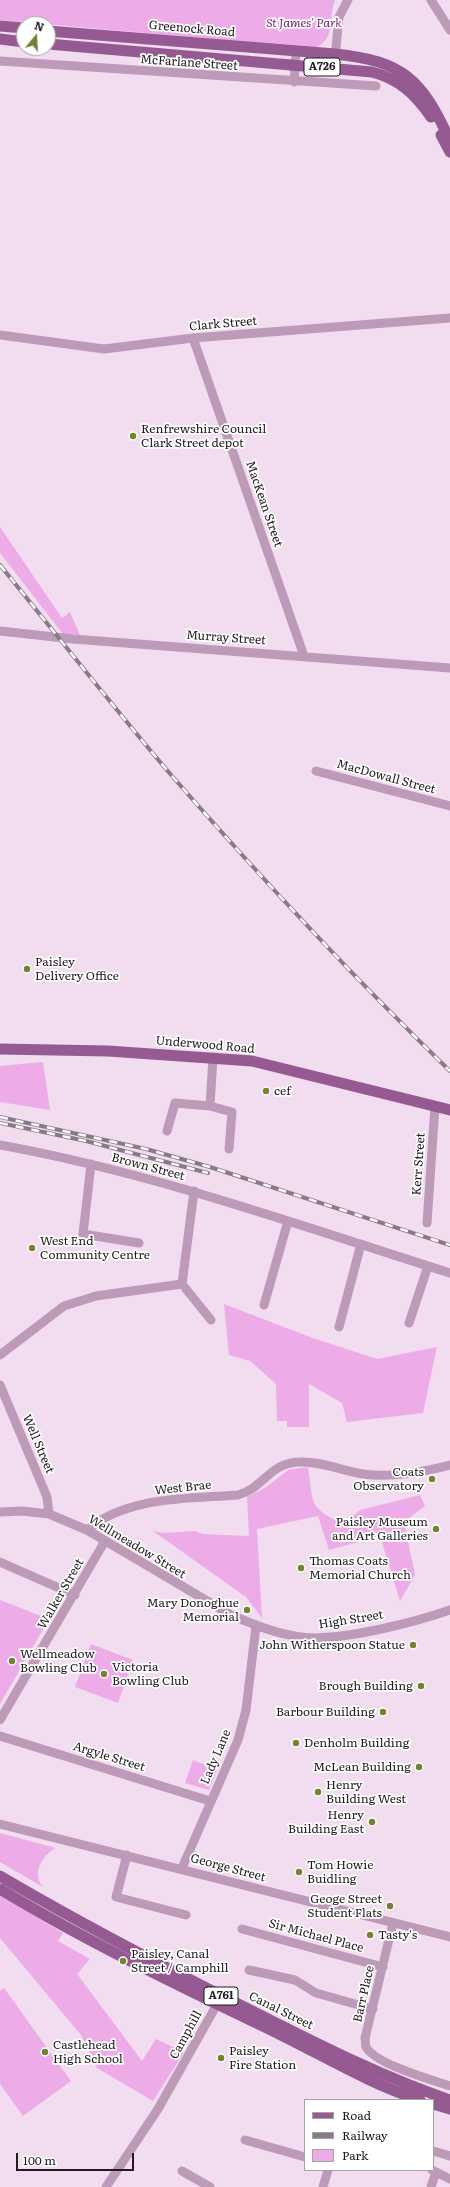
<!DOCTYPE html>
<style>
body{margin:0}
#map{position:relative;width:450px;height:2187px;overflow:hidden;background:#f2dcef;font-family:Literata,serif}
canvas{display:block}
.legend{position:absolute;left:304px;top:2099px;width:130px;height:72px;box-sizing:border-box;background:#fff;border:1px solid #a6a3a6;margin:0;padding:5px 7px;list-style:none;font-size:12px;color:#211a20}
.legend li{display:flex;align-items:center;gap:8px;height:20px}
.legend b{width:20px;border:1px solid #a6a3a6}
.north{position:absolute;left:16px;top:16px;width:40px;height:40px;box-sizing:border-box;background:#fff;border:1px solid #a6a3a6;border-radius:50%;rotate:18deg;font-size:11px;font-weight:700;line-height:16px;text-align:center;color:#211a20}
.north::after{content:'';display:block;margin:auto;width:14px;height:18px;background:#738332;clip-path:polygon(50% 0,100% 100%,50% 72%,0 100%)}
.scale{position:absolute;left:16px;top:2153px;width:118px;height:18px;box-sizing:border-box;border:2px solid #211a20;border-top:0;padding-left:5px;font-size:12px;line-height:14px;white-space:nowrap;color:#211a20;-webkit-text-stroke:3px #fff;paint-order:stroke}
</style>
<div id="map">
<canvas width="450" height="2187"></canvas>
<ul class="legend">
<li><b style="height:5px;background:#965a92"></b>Road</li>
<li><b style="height:5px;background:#897a87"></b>Railway</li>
<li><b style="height:11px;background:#edace8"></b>Park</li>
</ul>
<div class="north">N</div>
<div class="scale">100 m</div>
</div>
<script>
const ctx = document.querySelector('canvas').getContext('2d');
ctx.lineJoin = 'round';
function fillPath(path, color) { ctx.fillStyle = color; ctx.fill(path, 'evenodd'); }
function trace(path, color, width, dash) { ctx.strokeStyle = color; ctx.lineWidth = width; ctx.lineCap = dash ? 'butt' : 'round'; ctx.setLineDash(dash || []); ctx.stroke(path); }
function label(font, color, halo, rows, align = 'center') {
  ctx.font = font + ' Literata,serif'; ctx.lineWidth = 3.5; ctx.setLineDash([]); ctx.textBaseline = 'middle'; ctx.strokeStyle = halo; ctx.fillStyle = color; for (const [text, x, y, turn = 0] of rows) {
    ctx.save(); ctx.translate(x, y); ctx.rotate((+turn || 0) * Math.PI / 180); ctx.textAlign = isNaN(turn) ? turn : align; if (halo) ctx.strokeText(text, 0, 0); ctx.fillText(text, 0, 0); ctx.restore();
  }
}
fillPath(new Path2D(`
 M0 0H335C328 17 336 40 315 48L0 20Z
 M0 527 62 618 70 612 80 635 63 634 0 553Z
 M43 1062 50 1110 0 1102V1066Z
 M224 1304 310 1337 377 1359 437 1347 423 1413 347 1422 342 1403 309 1384V1427H287V1421H277L276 1384 250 1361 229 1355Z
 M308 1467C314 1504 307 1506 343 1524L360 1510 420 1495 425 1506 404 1522 415 1575 400 1601 380 1536 329 1550 318 1516 257 1529 262 1618 246 1597 153 1531 163 1533 195 1531 203 1534 249 1536 247 1497 265 1488 288 1470Z
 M0 1600 49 1619 0 1704Z
 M91 1644 133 1660 118 1703 75 1687Z
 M193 1760 217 1770 209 1790 185 1783Z
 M0 1833 56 1848C43 1854 31 1873 43 1887L0 1862Z
 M0 1895 63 1933 58 1941 90 1959 77 1974 142 2061 156 2039 184 2052 153 2101 97 2068 81 2035 0 1938Z
 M4 1988 71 2081 23 2116 0 2084V1991Z`), '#edace8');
trace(new Path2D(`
 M431 0 450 30
 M0 61 376 86
 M334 68 339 17 348 0
 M294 82 296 51
 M0 335 104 349 193 338 450 318
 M193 338 304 656
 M0 631 73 639 450 668
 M316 771 450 806
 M213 1057 210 1106 232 1112 229 1149
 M167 1131 175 1103 210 1106
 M0 1145C154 1173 301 1226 450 1273
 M91 1164 83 1234 139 1243
 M427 1223 435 1106
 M182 1284 194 1191
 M264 1305 288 1221
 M409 1323 428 1266
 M339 1327 361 1244
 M0 1355 64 1306 96 1296 182 1284 211 1320
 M0 1385 47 1497 49 1514
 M0 1512 22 1511 49 1514 87 1530 231 1615C257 1626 286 1638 316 1638 355 1637 412 1623 450 1610
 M87 1530C127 1496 188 1499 238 1495 264 1488 270 1462 300 1462 321 1461 343 1471 363 1474 392 1478 422 1472 450 1465
 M0 1562 75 1595
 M0 1720 105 1541
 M0 1736 210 1801
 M0 1824 450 1937
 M127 1855 116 1897 186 1915
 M182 1868 238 1740 246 1710 256 1626
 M393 1923 365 2038C366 2041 365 2045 366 2047 375 2064 432 2080 450 2086
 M242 1929 383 1967
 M249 1970 295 1980 316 1993 373 2009
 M245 2140 305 2157
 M433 2151 450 2156
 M432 2170 450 2179
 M182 2171 210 2187
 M106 2187 158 2109 220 1999
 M323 2187 328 2170
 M431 2187 436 2172`), '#bc9ab8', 9);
trace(new Path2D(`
 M0 26 24 28
 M48 31 335 54C403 61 422 79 450 141
 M0 39 24 42
 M48 44 372 72C399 79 415 94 431 117
 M441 135 450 152
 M0 1049 108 1051 252 1061 450 1110
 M0 1876C83 1925 168 1969 254 2012 318 2044 382 2077 450 2100
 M0 1889C89 1943 184 1988 277 2033 324 2056 370 2084 420 2100
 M433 2104 450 2109`), '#965a92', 11);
const rail = new Path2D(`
 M0 565C57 635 113 707 172 776 261 878 353 977 450 1071
 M0 1117 146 1149 210 1167 450 1245
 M0 1123 86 1141 208 1173`);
trace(rail, '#897a87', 4);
trace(rail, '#fff', 2.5, [8]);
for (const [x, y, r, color] of [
 [133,436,4,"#738332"],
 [27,969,4,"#738332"],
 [266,1091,4,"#738332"],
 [32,1248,4,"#738332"],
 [432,1479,4,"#738332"],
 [436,1529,4,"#738332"],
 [301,1568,4,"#738332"],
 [247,1610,4,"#738332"],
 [413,1645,4,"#738332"],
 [12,1661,4,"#738332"],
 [104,1674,4,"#738332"],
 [421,1686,4,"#738332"],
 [383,1712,4,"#738332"],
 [296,1743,4,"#738332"],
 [419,1767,4,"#738332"],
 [318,1792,4,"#738332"],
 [372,1822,4,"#738332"],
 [299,1872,4,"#738332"],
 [390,1906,4,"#738332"],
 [370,1935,4,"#738332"],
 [123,1961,4,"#738332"],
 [45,2052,4,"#738332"],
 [221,2058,4,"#738332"]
]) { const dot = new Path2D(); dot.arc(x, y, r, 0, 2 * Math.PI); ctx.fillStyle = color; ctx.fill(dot); trace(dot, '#fff', 1.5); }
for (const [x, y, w] of [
 [322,67,36],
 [221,1996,34]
]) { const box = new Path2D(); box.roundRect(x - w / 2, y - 9, w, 18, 3); ctx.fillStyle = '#fff'; ctx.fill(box); trace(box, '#211a20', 1); }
label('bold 11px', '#211a20', null, [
 ["A726",322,67],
 ["A761",221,1996]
]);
label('italic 12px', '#741b72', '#fff', [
 ["St James' Park",304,23]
]);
label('12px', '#211a20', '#fff', [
 ["Greenock Road",192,29,5],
 ["McFarlane Street",189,63,4],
 ["Clark Street",223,324,-5],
 ["MacKean Street",264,504,71],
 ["Murray Street",226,638,4],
 ["MacDowall Street",386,777,15],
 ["Underwood Road",205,1045,5],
 ["Kerr Street",419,1164,-86],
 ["Brown Street",148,1167,15],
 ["Well Street",38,1444,67],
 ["West Brae",183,1488,-6],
 ["Wellmeadow Street",137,1547,31],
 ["Walker Street",61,1594,-60],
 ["High Street",351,1620,-9],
 ["Argyle Street",109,1757,17],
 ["Lady Lane",216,1757,-67],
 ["George Street",228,1868,15],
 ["Sir Michael Place",316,1936,15],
 ["Barr Place",364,1994,-77],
 ["Canal Street",281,2011,26],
 ["Camphill",186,2035,-61]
]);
label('12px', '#211a20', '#fff', [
 ["Renfrewshire Council",141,429],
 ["Clark Street depot",141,443],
 ["Paisley",35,962],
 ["Delivery Office",35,976],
 ["cef",274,1091],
 ["West End",40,1241],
 ["Community Centre",40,1255],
 ["Coats",424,1472,"right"],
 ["Observatory",424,1486,"right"],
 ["Paisley Museum",428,1522,"right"],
 ["and Art Galleries",428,1536,"right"],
 ["Thomas Coats",309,1561],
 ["Memorial Church",309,1575],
 ["Mary Donoghue",239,1603,"right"],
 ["Memorial",239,1617,"right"],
 ["John Witherspoon Statue",405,1645,"right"],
 ["Wellmeadow",20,1654],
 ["Bowling Club",20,1668],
 ["Victoria",112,1667],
 ["Bowling Club",112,1681],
 ["Brough Building",413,1686,"right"],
 ["Barbour Building",375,1712,"right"],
 ["Denholm Building",304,1743],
 ["McLean Building",411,1767,"right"],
 ["Henry",326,1785],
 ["Building West",326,1799],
 ["Henry",364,1815,"right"],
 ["Building East",364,1829,"right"],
 ["Tom Howie",307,1865],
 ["Buidling",307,1879],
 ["Geoge Street",382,1899,"right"],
 ["Student Flats",382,1913,"right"],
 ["Tasty's",378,1935],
 ["Paisley, Canal",131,1954],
 ["Street / Camphill",131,1968],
 ["Castlehead",53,2045],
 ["High School",53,2059],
 ["Paisley",229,2051],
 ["Fire Station",229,2065]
], 'left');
</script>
